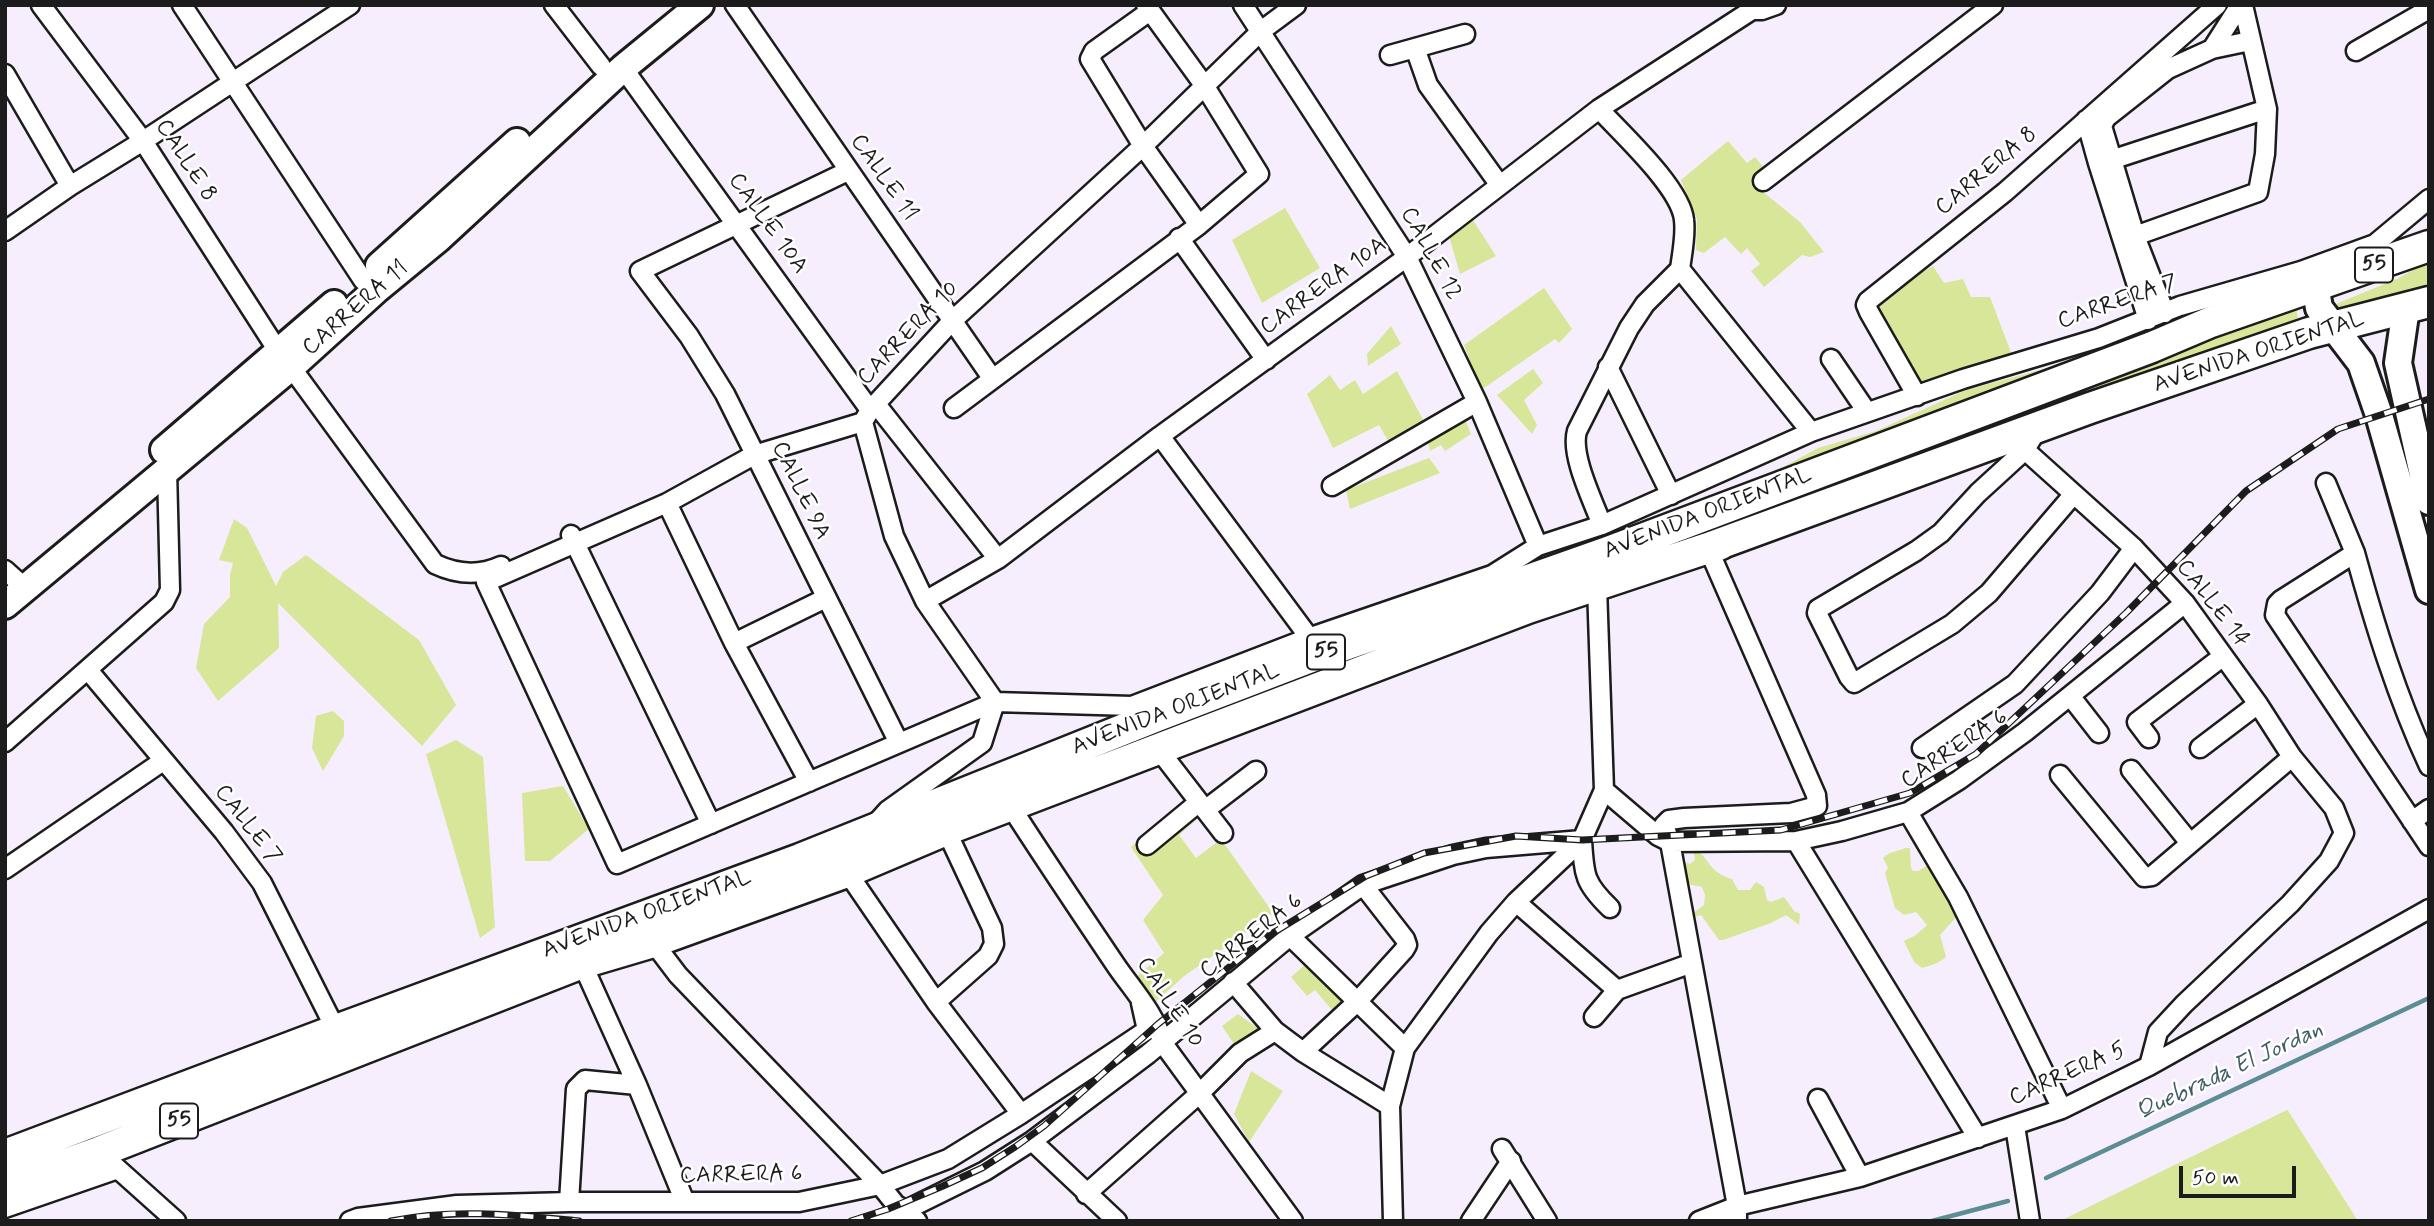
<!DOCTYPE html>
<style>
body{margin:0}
#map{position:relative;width:2434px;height:1226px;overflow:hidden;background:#f6eefc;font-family:Mynerve,sans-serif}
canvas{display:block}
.frame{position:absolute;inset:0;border:7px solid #1c1c1c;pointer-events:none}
.scale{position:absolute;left:2179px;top:1166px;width:117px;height:32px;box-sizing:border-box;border:4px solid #1c1c1c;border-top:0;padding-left:9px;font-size:21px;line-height:24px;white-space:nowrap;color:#1c1c1c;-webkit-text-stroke:5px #fff;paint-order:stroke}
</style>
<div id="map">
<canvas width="2434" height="1226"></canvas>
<div class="frame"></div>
<div class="scale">50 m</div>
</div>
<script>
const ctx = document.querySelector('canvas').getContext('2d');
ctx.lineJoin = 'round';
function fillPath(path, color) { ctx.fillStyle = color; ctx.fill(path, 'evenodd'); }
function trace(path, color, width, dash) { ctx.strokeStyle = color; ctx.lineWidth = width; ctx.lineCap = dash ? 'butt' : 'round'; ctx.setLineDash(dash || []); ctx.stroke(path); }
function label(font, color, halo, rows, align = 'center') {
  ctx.font = font + ' Mynerve,sans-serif'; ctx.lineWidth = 5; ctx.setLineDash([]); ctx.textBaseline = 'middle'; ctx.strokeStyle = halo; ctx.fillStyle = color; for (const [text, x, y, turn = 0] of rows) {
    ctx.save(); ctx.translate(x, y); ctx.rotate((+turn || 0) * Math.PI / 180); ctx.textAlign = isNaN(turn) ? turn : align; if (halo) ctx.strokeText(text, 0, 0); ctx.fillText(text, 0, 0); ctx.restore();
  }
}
fillPath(new Path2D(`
 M1728 141 1747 163 1755 157 1765 169 1755 176 1762 191 1800 222 1824 252 1810 257 1802 255 1764 287 1751 271 1760 264 1747 248 1741 254 1725 237 1704 253 1696 250 1697 219 1681 180Z
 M1285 208 1320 268 1262 303 1232 240Z
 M1471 217 1496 256 1460 274 1449 236Z
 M2429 261V295L2333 312 2338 303 2397 279Z
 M1933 266 1944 283 1963 279 1971 297H1990L2015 363 1919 394 1867 303Z
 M1544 288 1572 329 1559 343 1555 339 1481 390 1464 345Z
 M2296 306 2298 320 2303 328 1661 554 1623 559 2133 365Z
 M1391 326 1401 344 1368 366 1367 354Z
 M2160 330 1612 540 1615 533 1687 511 1748 486 1818 448 1876 431 1966 390 2066 363Z
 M1533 369 1543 383 1524 400 1537 425 1532 434 1497 395Z
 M1397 371 1427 427 1390 444 1379 425 1333 448 1307 394 1330 375 1340 390 1355 380 1363 394Z
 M1463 414 1471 434 1445 451 1441 445 1430 451 1426 433Z
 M1429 458 1440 473 1350 509 1346 490Z
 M234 519 247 528 276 586 283 572 306 555 419 640 456 705 422 746 278 603 279 648 218 701 196 668 204 624 230 597V575L233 563 219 560Z
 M333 711 344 721V736L323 771 312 748 316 716Z
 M456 740 483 757 495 927 480 938 426 754Z
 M563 786 589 829 550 861H525L522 793Z
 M1192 800 1202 815 1179 835 1196 858 1221 839 1273 913 1183 977 1152 1005 1136 977 1164 953 1143 920 1163 895 1131 847Z
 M1693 848C1712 859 1706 871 1732 879L1738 890H1750L1756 882 1764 887 1767 900 1771 902 1784 897 1794 911 1800 914 1799 925 1786 915 1771 923 1723 940H1719L1701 915 1694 917 1692 914 1704 905 1705 895 1702 887 1688 884 1684 862 1690 864 1695 860Z
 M1905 848H1910L1911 868 1913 871H1918L1928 865 1939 875 1960 913 1940 935 1946 957C1938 964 1931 965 1922 968L1914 962 1904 941 1916 935 1927 925 1916 912 1904 915 1895 908 1885 873 1888 868 1883 858C1890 851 1897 852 1905 848Z
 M1315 956 1355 1002 1338 1017 1315 990 1307 996 1291 977Z
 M1238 1014 1266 1034 1240 1053 1222 1026Z
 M1251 1071 1283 1091 1249 1142 1234 1114Z
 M2287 1109 2358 1221H2060L2287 1110Z`), '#d7e699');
trace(new Path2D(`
 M2046 1178 2429 998
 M1932 1221 2008 1201`), '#5c8c94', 4.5);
const minor = new Path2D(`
 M41 5 143 141 278 351
 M182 5 363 280 376 290
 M554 5 601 66
 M735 5 992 378
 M1243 5 1407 257 1477 402 1538 546
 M1752 10H1762L1776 5
 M1150 11 1094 51 1090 59 1143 146 1199 225
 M1415 48 1428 85 1499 184
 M2212 49 2240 5
 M2356 51 2429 9
 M1390 55 1465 34
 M623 68 870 410
 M5 74 70 186
 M1599 109C1622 134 1681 188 1684 220 1686 235 1682 254 1680 269L1811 432
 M2086 120 2098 163 2148 320
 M2111 160 2267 109
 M848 171 640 271 689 336 725 394 899 743
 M1763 181 1993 5
 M5 231 70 186 143 141 350 5
 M2135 236 2258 192 2265 154 2267 109 2243 5
 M1179 238 1266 360
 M2165 313 2135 236 2102 126 2106 118 2168 69 2212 49 2250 41
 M1831 359 1867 412
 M291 367 435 564C456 574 479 576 501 566
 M1608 367 1671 495
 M1917 396 1869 312 1866 305 1868 301 2005 192 2217 5
 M876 404 998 559
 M954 408 1199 225 1259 174 1204 85 1146 5
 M863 422 894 536 925 601 995 702
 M2038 428 2025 450 2134 548 2185 603 2258 704 2292 757 2334 808 2344 833 2329 861 2290 904 2184 1004 2158 1032 2149 1066
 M1160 436 1314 644
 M2025 450 1978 493 1941 533 1916 551 1818 609 1817 613 1849 677 1854 683 1952 624 1989 593 2073 495
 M2326 483 2355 553 2281 600 2277 604 2275 615 2429 846
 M1332 486 1477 402
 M667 503 734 643 809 782
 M1602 525C1593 501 1570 455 1577 431L1629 328 1645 304 1680 269
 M571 535 711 824
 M1724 549 1711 555 1816 795 1817 806 1791 813 1684 818 1669 820 1664 825 1670 842 1737 1206V1221
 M2355 553C2375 626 2397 697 2429 766
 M5 570 25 588
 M925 601 998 559 1160 436 1407 257 1599 109 1752 10
 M734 643 826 598
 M88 670 224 832 262 883 336 1030
 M2071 697 2099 733
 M1132 706 1311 637 1492 575 1538 546 1602 525 1811 432 1963 379 2099 338 2180 306 2301 271 2375 244 2429 199
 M1157 716 1132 706 995 702 617 864 486 582 667 503 754 455 863 422 870 410 953 320 1143 146 1261 31 1296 5
 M2149 738 2137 722 2222 657
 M5 742 164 602 170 590 167 470
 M1922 748 2015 684 2100 593 2134 548
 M2200 748 2258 704
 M1159 750 1223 833
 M2131 770 2190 843
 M2060 775 2144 877 2152 876 2292 757
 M1604 790 1658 836 1670 842 1796 841 1842 831 1908 812 1959 780 2025 732 2185 603
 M1011 807C1045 860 1080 912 1115 964 1131 988 1156 1014 1162 1042L1293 1221
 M1205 810 1256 771
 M1908 812 1958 897 2062 1109
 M879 820 888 810 982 743 995 702
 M2412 821 2429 809
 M1796 841 1978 1138
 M1147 845 1199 802
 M5 869 163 761
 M847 872 936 1002 1021 1114
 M1516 902 1617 990
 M1290 936 1405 1048
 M653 942 678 975 880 1185 896 1205 906 1210 917 1221
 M582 963 637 1085 685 1202
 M1233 982 1275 1031 1303 1052 1390 1106
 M1617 990 1692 963
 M936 1002 988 956 994 944 992 928 946 830
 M1594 1017 1617 990
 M1303 1052 1357 1002 1404 950 1407 945 1405 939 1363 885
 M1818 1099 1860 1177
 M2015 1126 2030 1221
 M1032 1141 1117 1221
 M1502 1149 1547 1221
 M109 1161 176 1221
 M1086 1194 1200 1093 1240 1053 1275 1031
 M569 1202 576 1089 585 1080 637 1085
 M5 1208 118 1169
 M350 1221 358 1218 457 1205 569 1202H799L880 1185 948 1159 1021 1114 1147 1030 1141 1003
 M879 1221 906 1210 985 1171 1032 1141 1148 1054 1290 936 1363 885 1453 855 1486 848 1582 840C1584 875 1584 883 1610 908
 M1393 1221 1390 1106 1405 1048 1489 933 1516 902 1582 840 1604 790 1597 587 1599 580
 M1471 1221 1511 1161
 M1699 1221 1737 1206 1860 1177 2062 1109 2149 1066 2429 909`);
const secondary = new Path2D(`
 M379 266 517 142
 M2319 284 2317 296 2319 308 2361 363 2379 415 2429 590
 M2406 308 2398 363 2429 501
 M164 450 334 304
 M5 605 291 367 376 290 438 239 623 68 700 5`);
const primary = new Path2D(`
 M5 1155 336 1030 800 859 1157 716 1319 654 1608 552 2152 347 2211 322 2429 246
 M5 1186 99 1152 582 963 653 942 847 872 946 830 1528 608 1708 548 2090 408 2309 333 2429 302`);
trace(minor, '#1c1c1c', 23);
trace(secondary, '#1c1c1c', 32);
trace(primary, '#1c1c1c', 35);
trace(minor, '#fff', 18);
trace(secondary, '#fff', 26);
trace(primary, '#fff', 30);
const rail = new Path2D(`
 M391 1221C455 1208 515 1215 579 1221
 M851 1221 888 1209 943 1186 982 1168 1015 1147 1044 1126 1158 1024 1268 936 1366 876 1424 853 1516 836 1582 840 1781 830 1910 793 1976 754 2126 613 2246 491 2338 429 2429 399`);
trace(rail, '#1c1c1c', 7);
trace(rail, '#fff', 4.5, [13]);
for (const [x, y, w] of [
 [2374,265,38],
 [1326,652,38],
 [179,1121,38]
]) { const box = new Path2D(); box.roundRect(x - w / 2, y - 17.5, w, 35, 5); ctx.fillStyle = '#fff'; ctx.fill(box); trace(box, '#1c1c1c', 2); }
label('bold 21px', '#1c1c1c', null, [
 ["55",2374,265],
 ["55",1326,652],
 ["55",179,1121]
]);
label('23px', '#1c1c1c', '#fff', [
 ["CALLE 8",185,161,57],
 ["CARRERA 8",1987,172,-40],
 ["CALLE 11",883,178,55],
 ["CALLE 10A",767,224,54],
 ["CALLE 12",1430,254,61],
 ["CARRERA 10A",1324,287,-36],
 ["CARRERA 7",2118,303,-19],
 ["CARRERA 11",356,309,-41],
 ["CARRERA 10",909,334,-46],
 ["AVENIDA ORIENTAL",2259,353,-18],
 ["CALLE 9A",800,491,64],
 ["AVENIDA ORIENTAL",1708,514,-21],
 ["CALLE 14",2212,604,52],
 ["AVENIDA ORIENTAL",1176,710,-21],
 ["CARRERA 6",1955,750,-34],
 ["CALLE 7",247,825,52],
 ["AVENIDA ORIENTAL",647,915,-20],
 ["CARRERA 6",1252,937,-38],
 ["CALLE 10",1169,1003,57],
 ["CARRERA 5",2068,1075,-24],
 ["CARRERA 6",741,1176,-1]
]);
label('italic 24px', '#415d62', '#fff', [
 ["Quebrada El Jordan",2230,1072,-25]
]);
</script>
